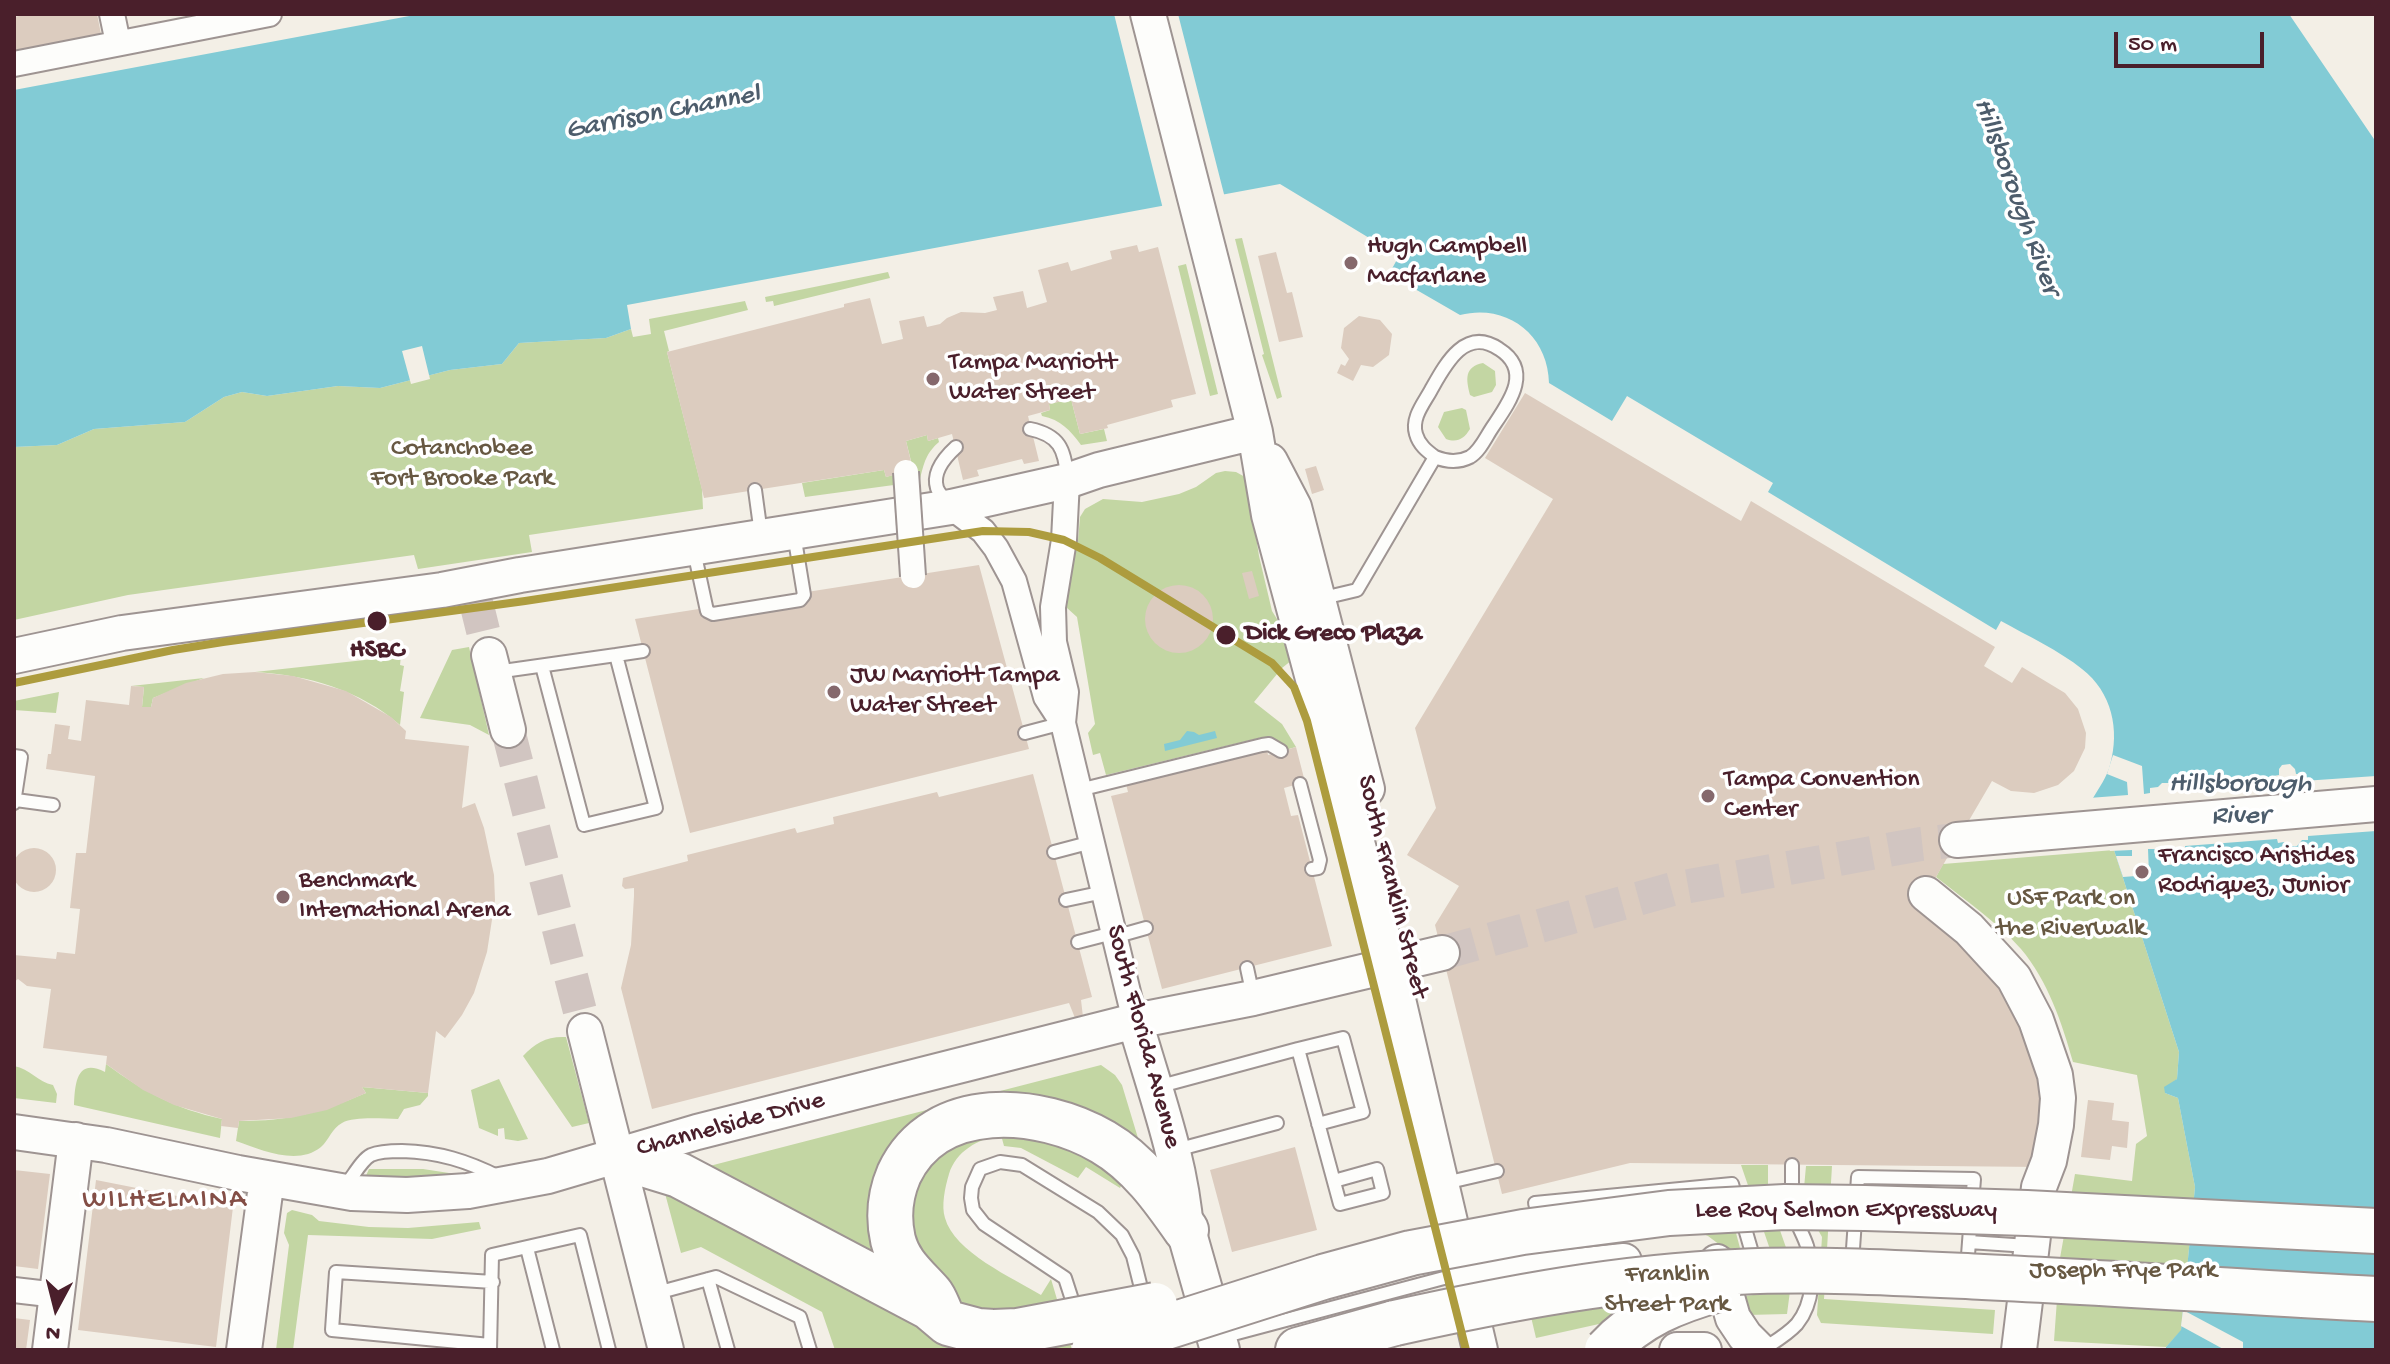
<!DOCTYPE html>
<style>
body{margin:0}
#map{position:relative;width:2390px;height:1364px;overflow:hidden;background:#f3efe6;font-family:"Gochi Hand",sans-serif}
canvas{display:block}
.frame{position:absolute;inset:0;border:16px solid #4a1f2b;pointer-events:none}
.north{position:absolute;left:16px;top:1268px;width:80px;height:80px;-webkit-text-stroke:6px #fff;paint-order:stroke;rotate:187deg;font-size:22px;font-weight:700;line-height:32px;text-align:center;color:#4a1f2b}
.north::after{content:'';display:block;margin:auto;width:28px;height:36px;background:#4a1f2b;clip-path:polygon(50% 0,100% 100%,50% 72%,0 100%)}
.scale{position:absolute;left:2114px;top:32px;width:150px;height:36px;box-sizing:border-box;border:4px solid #4a1f2b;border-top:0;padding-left:10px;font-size:24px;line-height:28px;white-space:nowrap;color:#4a1f2b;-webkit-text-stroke:6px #fff;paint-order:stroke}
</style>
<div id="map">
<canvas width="2390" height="1364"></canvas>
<div class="frame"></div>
<div class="north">N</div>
<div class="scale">50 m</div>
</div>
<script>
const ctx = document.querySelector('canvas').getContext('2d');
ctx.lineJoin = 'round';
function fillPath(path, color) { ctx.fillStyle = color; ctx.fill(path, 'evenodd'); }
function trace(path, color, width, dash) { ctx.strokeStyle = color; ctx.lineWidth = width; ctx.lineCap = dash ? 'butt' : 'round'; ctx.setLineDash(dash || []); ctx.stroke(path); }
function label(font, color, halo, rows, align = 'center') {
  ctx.font = font + ' "Gochi Hand",sans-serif'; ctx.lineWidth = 7; ctx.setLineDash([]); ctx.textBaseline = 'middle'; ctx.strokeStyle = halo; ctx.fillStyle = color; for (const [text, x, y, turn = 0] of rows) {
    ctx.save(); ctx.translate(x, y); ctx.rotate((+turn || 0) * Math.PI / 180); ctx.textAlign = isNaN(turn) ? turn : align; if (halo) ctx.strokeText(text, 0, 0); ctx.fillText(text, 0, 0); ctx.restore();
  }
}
fillPath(new Path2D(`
 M1242 238 1282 397 1277 399 1262 355 1264 354 1235 239Z
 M1186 264 1218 394 1210 396 1178 266Z
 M888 272 890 278 774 306 773 301 766 302 765 297Z
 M745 301 748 310 664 331 669 351 667 352 702 489 703 509 529 535 532 552 418 569 414 555 128 595 14 620V447L57 445 94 429 185 422 224 397 242 392 267 396 338 386 380 388 450 370 502 364 519 343 606 338 631 329 633 337 651 334 649 319Z
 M1483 363 1495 371 1496 385 1492 392 1474 397 1470 395C1466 379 1464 367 1483 363Z
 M1071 399 1080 434 1104 429 1107 441 1081 445C1070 430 1061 420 1042 416L1041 413 1050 410 1049 404Z
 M1462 408 1466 410 1470 429C1464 439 1457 443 1446 439L1438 427 1444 412Z
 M927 435 928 441 938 438 939 442C926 453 924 463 920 479L916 482 805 497 802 483 884 470 886 477 913 469 906 441Z
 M1225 471 1236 472 1247 478 1259 556 1272 611 1290 640 1297 656 1282 668 1254 702 1282 724 1296 747 1285 750C1280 740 1274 739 1263 737L1106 775 1100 753 1093 755 1088 733 1095 724 1077 617 1067 608 1068 578 1078 541 1080 517 1085 509 1103 499 1142 502 1179 494 1196 487 1216 473Z
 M469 647 489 735 470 725 420 718 452 650Z
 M401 656 400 665 404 666 400 691 404 692 400 725C360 690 308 675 255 672Z
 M204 678 153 698 151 707H142L144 687 131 686Z
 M59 692 56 713 14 710V701Z
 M2114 850 2179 1052 2177 1079 2165 1093 2178 1098 2195 1187 2181 1331 2166 1347 2054 1341 2060 1258 2075 1174 2132 1181 2136 1144 2147 1136 2137 1075 2073 1062C2062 1023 2048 981 2021 949 1997 922 1965 900 1936 877L1943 864Z
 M566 1037 589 1123 572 1127 523 1056C535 1043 547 1036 566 1037Z
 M106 1064C144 1092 176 1109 222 1119L220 1138 74 1105C75 1085 76 1057 105 1072Z
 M1101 1065 1115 1075 1122 1085 1141 1148 1120 1188 1086 1167 1078 1178 1021 1148 1004 1146 1001 1135C978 1139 956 1151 949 1174 945 1187 941 1206 945 1218 954 1252 1013 1278 1041 1295L1051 1279 1072 1350H835L822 1312 701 1247 681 1253 663 1186 694 1170Z
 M14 1066C30 1069 38 1082 53 1085L57 1094 56 1103 14 1098Z
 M499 1079 528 1139 518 1141 505 1139 504 1128 498 1129V1136L479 1128 471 1090Z
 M362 1087 428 1093V1096L420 1105 404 1109 398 1119C383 1119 355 1116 342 1123 332 1128 329 1140 321 1147 298 1166 261 1150 236 1141L239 1121C290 1121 319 1113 366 1093Z
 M1741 1165H1768V1196L1790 1259 1774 1261Z
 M1806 1166H1832L1824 1299 1995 1310 1993 1334 1821 1323 1817 1315 1822 1237 1808 1212 1804 1188Z
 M369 1169H423L475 1177 364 1180Z
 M292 1210 312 1215 319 1221 369 1227 408 1228 479 1222 481 1229 432 1239 308 1235 293 1350H276L289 1245 284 1233 287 1213Z
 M1732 1218 1744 1263 1708 1236 1698 1232 1671 1231 1525 1256H1521L1518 1250Z
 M1669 1263 1682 1317 1599 1324 1536 1338 1523 1283Z
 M1790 1291 1787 1314 1747 1315 1744 1296Z`), '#c3d6a3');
fillPath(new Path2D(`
 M420 14H2289L2376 142V1350H2166V1347L2181 1330 2195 1187 2178 1098 2165 1093 2164 1087 2177 1079 2179 1052 2114 850 2093 798C2099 788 2107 777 2110 765 2120 730 2112 692 2082 669 2060 651 2026 635 2001 621L1996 630 1768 492 1773 483 1627 396 1612 421 1549 383C1548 334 1506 303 1460 315L1389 274 1399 256 1280 184 627 305 631 329 606 338 519 343 502 364 450 370 380 388 338 386 267 396 242 392 224 397 185 422 94 429 57 445 14 447V90Z
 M1187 731 1194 732 1199 735 1215 731 1217 738 1165 751 1164 744 1180 740Z`), '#82cbd5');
fillPath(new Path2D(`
 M1114 14H1178L1225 198 1163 209Z
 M422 346 430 379 411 384 402 351Z
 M2113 755 2142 766 2144 794 2150 793V788L2158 787 2162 783H2170L2175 786H2183L2184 790 2273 783V776L2279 775V769L2282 765 2290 764 2295 769 2296 774H2301L2303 781 2376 776V831L2308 836V840H2302L2297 846H2289L2284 842 2278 843 2277 839 2185 846V852H2181V859L2176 864 2168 865 2163 861 2162 854H2156V849H2148L2149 875 2123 877 2116 856H2132V850L2110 851 2089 798 2128 795 2127 782 2107 774Z
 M2183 1310 2243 1342V1350H2225L2181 1326Z`), '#f3efe6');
fillPath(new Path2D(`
 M29 14H97L102 39 14 54V17Z
 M1137 245 1139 252 1158 247 1196 394 1171 400 1173 407 1107 425 1108 428 1080 434 1071 399 1049 404 1050 410 1028 416 1039 461 1024 464 1022 459 977 470 979 476 963 480 952 434 928 441 927 435 906 441 913 470 886 477 884 470 704 498 667 352 844 307V304L870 298 882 344 903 339 899 321 924 316 927 327 940 324 947 318 961 312 985 313 997 310 993 297 1023 291 1027 308 1047 302 1038 270 1068 262 1071 271 1112 259 1110 251Z
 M1276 252 1287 293 1292 292 1303 337 1279 342 1258 256Z
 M1359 316 1380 320 1392 334 1389 355 1373 367 1361 365 1353 381 1337 373 1341 364 1345 366 1349 359 1341 348 1344 328Z
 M1525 393 1741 521 1751 501 1756 504 1995 647 1984 666 2012 683 2022 667 2065 693 2078 709 2086 733 2085 748 2074 771 2058 785 2034 793 2011 791 1992 781 1922 901 1980 946 2041 1060V1167L1630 1163 1502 1194 1435 925 1459 886 1407 855 1436 808 1415 728 1553 499 1485 458Z
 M1316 466 1324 490 1312 494 1305 469Z
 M979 565 1029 749 690 833 635 619Z
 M1252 571 1259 596 1249 599 1242 573Z
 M1145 619a34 34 0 1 1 68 0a34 34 0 1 1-68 0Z
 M255 672 293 676 346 691 391 717 406 731 405 739 469 746 462 808 475 803 484 828 494 875 495 900 487 952 474 993 462 1015 445 1038 436 1031 428 1093 362 1087 366 1093 327 1110 291 1118 239 1121 238 1128 221 1126 222 1119 174 1105 143 1090 106 1064 107 1056 43 1048 51 989 27 986 18 979 14 982V955L56 959 57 952 75 954 80 909 70 908 76 853H86L95 776 46 769 48 754H51L55 724 70 726 68 739 81 741 86 700 129 705 131 686 144 687 142 707H151L153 698 186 683 223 674Z
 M1296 747 1305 782 1284 788 1291 816 1298 815 1332 946 1162 989 1111 796 1128 792 1126 784 1267 749 1268 755Z
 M1033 774 1092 997 1081 1000 1083 1017 1075 1018 1069 1003 652 1109 621 988 631 945 634 896V888L625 889 622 886 623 878 688 861 687 855 795 828 797 833 834 824 833 817 937 792 939 797Z
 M12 870a22 22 0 1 1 44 0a22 22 0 1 1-44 0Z
 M2088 1100 2114 1103 2112 1120 2129 1122 2127 1148 2112 1146 2110 1160 2081 1157Z
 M1295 1147 1317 1230 1232 1252 1210 1170Z
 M14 1170 50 1174 38 1269 14 1266Z
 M96 1180 233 1207 216 1347 78 1330Z
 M14 1318 30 1320 26 1350H14Z`), '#dcccbf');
trace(new Path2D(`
 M475 598 489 655
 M508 730 585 1031
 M1442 953 1673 889 1921 844 1957 840`), '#d1c5c1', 34, [34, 17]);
const lane = new Path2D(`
 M1030 429C1059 435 1065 449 1067 477
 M755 490 761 534
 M949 505C946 500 939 494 937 488 932 472 945 457 956 447
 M694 551 707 611 713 614 800 600 804 595 794 534
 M1319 599 1357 590 1435 457C1447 462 1458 463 1470 457 1480 451 1486 437 1492 428 1508 404 1534 371 1499 349 1465 326 1445 365 1431 390 1424 403 1411 418 1416 434 1419 445 1427 451 1435 457
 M616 655 643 651
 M496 672 616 655 656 808 584 825 542 666
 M1025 733 1063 723
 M14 756 21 757 14 803
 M1300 784 1320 860 1318 868 1312 869
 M1079 790 1262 745 1269 744 1281 751
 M16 800 53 805
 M1054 852 1092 842
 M1066 900 1104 892
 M1114 937 1146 928
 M1078 942 1113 933
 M1247 968 1253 996
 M1298 1049 1343 1038 1363 1112 1318 1124
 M1157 1087 1298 1049 1340 1204 1383 1193 1377 1169 1334 1181
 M1176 1150 1277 1123
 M1445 1183 1497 1171
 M343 1188C352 1179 361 1160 371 1155 380 1151 393 1151 402 1151 439 1152 467 1161 499 1177
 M1792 1199V1165
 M1541 1224 1535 1203 1732 1184 1755 1263
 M527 1248 553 1350
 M1852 1263 1858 1177 1974 1179 1969 1242
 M1967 1268 1969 1242 2028 1246
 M708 1279 728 1350
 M653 1294 716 1277 800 1317 810 1350
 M1076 1312 1065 1278 984 1224 973 1210 971 1198 972 1187 980 1169 1000 1162 1022 1165 1098 1212 1122 1235 1133 1256 1144 1300
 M1222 1337 1459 1274
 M490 1345 332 1330 336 1272 493 1282
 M490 1350 492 1255 580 1235 609 1350
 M1762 1350C1774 1342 1787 1335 1797 1324 1814 1303 1815 1270 1807 1246 1804 1236 1798 1227 1795 1217`);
const street = new Path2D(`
 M112 14 118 43
 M14 64 269 14
 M1067 481 1064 540 1053 607 1054 642 1066 692 1063 723 1135 1021
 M951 507 983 531 996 548 1014 581 1046 697 1063 723
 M14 1290 57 1295`);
const secondary = new Path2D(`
 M1148 14 1255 432 1269 515 1390 965 1480 1350
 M1270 461 1294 507 1367 789
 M489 655 508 730
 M14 656 122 633 442 590 520 575 951 507 1067 481 1099 470 1255 432
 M1957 840 2376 804
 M1926 894 1969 929 2014 978 2036 1020 2055 1075 2058 1098 2056 1125 2049 1161 2039 1187 2019 1350
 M1135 1021C1154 1089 1181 1159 1186 1230
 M585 1031 666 1350
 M14 1132 106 1145 238 1173 352 1193 407 1195 468 1191 548 1176 697 1132 1135 1021 1253 998 1442 953
 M1479 1255 1490 1267 1511 1273 1624 1261
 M1717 1262 1733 1318 1745 1336 1759 1350
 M50 1350 76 1140
 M244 1350 267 1178
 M1677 1350H1704`);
const primary = new Path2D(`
 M1186 1230 1220 1350`);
const highway = new Path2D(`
 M617 1156 679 1175 698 1185 929 1307 948 1323 978 1331 994 1332
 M942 1316C938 1309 936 1300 931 1294 915 1276 899 1264 893 1240 888 1218 890 1195 899 1174 935 1097 1040 1105 1103 1142 1139 1163 1163 1197 1186 1230
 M1298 1350 1395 1323`);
trace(lane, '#9e9492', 16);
trace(street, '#9e9492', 28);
trace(secondary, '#9e9492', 38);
trace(primary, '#9e9492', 42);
trace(highway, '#9e9492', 48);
trace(lane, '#fdfdfb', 12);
trace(street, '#fdfdfb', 24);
trace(secondary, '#fdfdfb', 34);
trace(primary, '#fdfdfb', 38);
trace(highway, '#fdfdfb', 44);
const streetBridge = new Path2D(`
 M906 472 913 576`);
const highwayBridge = new Path2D(`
 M1395 1323C1508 1298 1620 1277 1736 1272 1818 1268 1901 1273 1983 1277 2114 1283 2245 1292 2376 1299
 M994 1332 1017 1331 1155 1305
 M1094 1350 1323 1277 1411 1253 1523 1232 1669 1213 1785 1207 1865 1208 2027 1213 2376 1231
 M1607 1350C1638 1316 1676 1301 1719 1289`);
trace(streetBridge, '#9e9492', 28, []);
trace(highwayBridge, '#9e9492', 48, []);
trace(streetBridge, '#fdfdfb', 24);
trace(highwayBridge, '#fdfdfb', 44);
trace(new Path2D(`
 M14 683 173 650 223 642 525 601 983 531 1029 532 1064 540 1100 558 1272 663 1294 687 1307 721 1466 1350`), '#ad9c3e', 8);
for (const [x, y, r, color] of [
 [1351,263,8,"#85686c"],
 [933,379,8,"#85686c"],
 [377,621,11,"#4a1f2b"],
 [1226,635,11,"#4a1f2b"],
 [834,692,8,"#85686c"],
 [1708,796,8,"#85686c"],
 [2142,872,8,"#85686c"],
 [283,897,8,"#85686c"]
]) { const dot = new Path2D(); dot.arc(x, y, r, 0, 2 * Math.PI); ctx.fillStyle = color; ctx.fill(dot); trace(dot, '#fff', 3); }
label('26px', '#4a1f2b', '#fff', [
 ["Hugh Campbell",1367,248],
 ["Macfarlane",1367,278],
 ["Tampa Marriott",949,364],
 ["Water Street",949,394],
 ["JW Marriott Tampa",850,677],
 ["Water Street",850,707],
 ["Tampa Convention",1724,781],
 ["Center",1724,811],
 ["Francisco Aristides",2158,857],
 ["Rodriquez, Junior",2158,887],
 ["Benchmark",299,882],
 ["International Arena",299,912]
], 'left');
label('26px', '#675842', '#fff', [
 ["Cotanchobee",462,450],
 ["Fort Brooke Park",462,480],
 ["USF Park on",2071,900],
 ["the Riverwalk",2071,930],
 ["Joseph Frye Park",2123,1272],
 ["Franklin",1667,1276],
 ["Street Park",1667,1306]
]);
label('bold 26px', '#4a1f2b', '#fff', [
 ["Dick Greco Plaza",1245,635],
 ["HSBC",377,652,"center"]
], 'left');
label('26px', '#4a1f2b', '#fff', [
 ["South Franklin Street",1391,887,76],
 ["South Florida Avenue",1142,1037,75],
 ["Channelside Drive",731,1126,-15],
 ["Lee Roy Selmon Expressway",1846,1212]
]);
label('italic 28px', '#4d5d6c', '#fff', [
 ["Garrison Channel",663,114,-11],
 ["Hillsborough River",2015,197,70],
 ["Hillsborough",2240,786],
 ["River",2240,818]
]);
ctx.letterSpacing = '2px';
label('28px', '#844e46', '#fff', [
 ["WILHELMINA",165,1202]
]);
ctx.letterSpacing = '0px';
</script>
